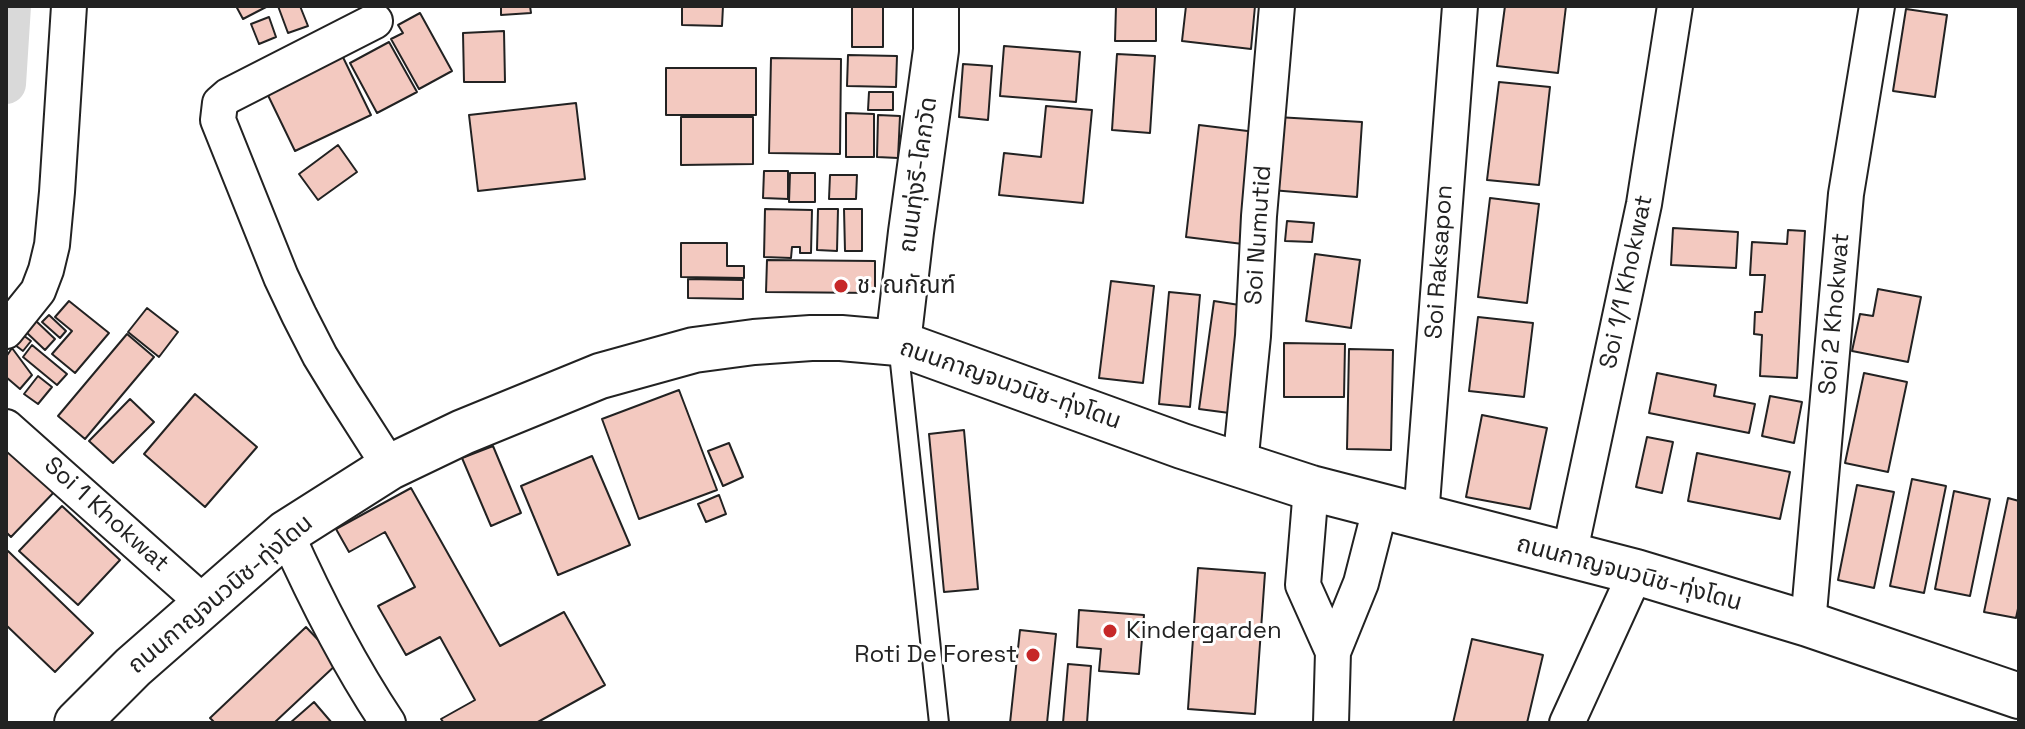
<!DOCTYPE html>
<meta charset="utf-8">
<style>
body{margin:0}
#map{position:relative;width:2025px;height:729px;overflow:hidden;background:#fff;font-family:"Space Grotesk",sans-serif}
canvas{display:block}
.frame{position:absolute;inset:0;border:8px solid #222;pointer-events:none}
</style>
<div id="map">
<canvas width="2025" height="729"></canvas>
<div class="frame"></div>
</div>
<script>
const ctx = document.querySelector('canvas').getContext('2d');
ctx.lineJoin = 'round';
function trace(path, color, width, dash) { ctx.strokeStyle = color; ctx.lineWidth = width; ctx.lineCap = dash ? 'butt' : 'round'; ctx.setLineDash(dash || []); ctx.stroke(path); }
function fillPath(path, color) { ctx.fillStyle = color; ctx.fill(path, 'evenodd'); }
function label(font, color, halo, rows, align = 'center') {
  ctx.font = font + ' "Space Grotesk","Noto Sans Thai",sans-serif'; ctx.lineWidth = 6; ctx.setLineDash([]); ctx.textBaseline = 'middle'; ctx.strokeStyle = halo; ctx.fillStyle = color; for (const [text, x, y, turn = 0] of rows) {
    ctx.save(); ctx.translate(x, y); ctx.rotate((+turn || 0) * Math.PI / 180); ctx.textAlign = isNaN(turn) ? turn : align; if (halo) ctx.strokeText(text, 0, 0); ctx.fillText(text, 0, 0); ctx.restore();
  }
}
trace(new Path2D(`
 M6 84 11 6`), '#d9d9d9', 40);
const building = new Path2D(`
 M236 6H268L243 19Z
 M278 6H300L308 26 288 33Z
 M501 6H530L531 13 501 15Z
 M682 6H723L722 26 682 25Z
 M852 6H883V47H852Z
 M1116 6H1156V41H1115Z
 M1186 6H1255L1251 49 1182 41Z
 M1505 6H1566L1558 73 1497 66Z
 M1906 9 1947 15 1935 97 1893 91Z
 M420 13 452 71 419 89 391 39 403 33 398 25Z
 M269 17 276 37 259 44 251 24Z
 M504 31 505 82H464L463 33Z
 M389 42 417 92 377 113 350 63Z
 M1004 46 1080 52 1076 102 1000 96Z
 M339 49 371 115 295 151 263 85Z
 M1117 54 1155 56 1150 133 1112 130Z
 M848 55 897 56 896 87 847 86Z
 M771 58 841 59 840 154 769 153Z
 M963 64 992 66 988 120 959 117Z
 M666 68H756V115H666Z
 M1499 82 1550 87 1539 185 1487 180Z
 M869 92H893V110H868Z
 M576 103 585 179 478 191 469 115Z
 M1046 106 1092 110 1083 203 999 195 1004 153 1041 157Z
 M846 113 874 114V157H846Z
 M878 115 900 116 898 158 877 157Z
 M681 117H753V164L681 165Z
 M1277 117 1362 122 1357 197 1271 190Z
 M1199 125 1272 134 1259 246 1186 237Z
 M338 145 357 172 318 200 299 174Z
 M764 171H788V199L763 198Z
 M790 173H815V202H789Z
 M830 175H857L856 199H829Z
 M1490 198 1539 204 1527 303 1478 297Z
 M765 209 812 210 811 253H800V247H792L791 258 764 257Z
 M818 209H838L837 251 817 250Z
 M844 209H862V251H845Z
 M1287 221 1314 223 1312 242 1285 241Z
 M1673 228 1738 232 1736 268 1671 265Z
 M1788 230 1805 231 1797 378 1760 376 1762 335 1754 334 1755 312H1762L1765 275H1750L1752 242 1787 244Z
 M681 243H727V266H744V278L681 277Z
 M1315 254 1360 260 1351 328 1306 321Z
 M767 260 875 261V293L766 292Z
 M688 279 743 280V299L688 298Z
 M1111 281 1154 286 1143 383 1099 378Z
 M1878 289 1921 297 1908 362 1852 351 1860 314 1873 316Z
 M1169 292 1200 295 1190 407 1159 404Z
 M69 301 109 333 75 373 52 354 72 331 55 317Z
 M1214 301 1252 307 1237 414 1199 409Z
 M147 308 178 332 159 357 128 332Z
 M49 315 66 331 60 338 42 322Z
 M1478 317 1533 323 1524 397 1469 391Z
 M36 321 55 339 45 350 26 332Z
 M127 334 154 357 85 439 58 416Z
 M23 335 31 341 23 351 15 345Z
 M1284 343 1345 344 1344 397H1284Z
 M32 345 67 374 57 385 23 357Z
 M12 348 32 375 20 389 6 377V357Z
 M1349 349 1393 350 1391 450 1347 449Z
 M1657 373 1716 385 1714 396 1755 404 1749 433 1649 413Z
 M1864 373 1907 382 1888 472 1845 463Z
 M38 376 52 387 38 404 24 394Z
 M679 390 717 490 639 519 602 419Z
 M195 394 257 447 205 507 144 454Z
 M1770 396 1802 402 1794 443 1762 436Z
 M130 399 154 422 113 463 89 441Z
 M1482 415 1547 428 1530 509 1466 497Z
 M964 430 978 589 944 592 929 434Z
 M1647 437 1673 442 1662 493 1636 487Z
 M6 440 57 489 11 537 6 532Z
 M729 443 743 477 723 486 708 451Z
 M493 446 521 513 491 526 462 458Z
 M1697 453 1790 472 1780 519 1688 501Z
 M592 456 630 545 558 575 521 486Z
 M1912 479 1946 486 1924 593 1890 586Z
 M1857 485 1894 492 1874 588 1838 580Z
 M411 488 500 646 564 612 605 685 536 723H444L441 719 475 700 440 637 406 655 378 606 415 587 385 532 349 552 336 529Z
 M1954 491 1990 499 1970 596 1935 589Z
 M719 495 726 514 706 522 698 504Z
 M2008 498 2019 501V604L2016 618 1984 612Z
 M62 506 120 560 78 605 19 551Z
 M8 551 93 633 55 672 6 625V554Z
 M1198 568 1265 573 1255 714 1188 709Z
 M1079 610 1144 615 1139 674 1099 671 1101 649 1077 647Z
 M306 627 339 662 274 723H215L210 718Z
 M1020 630 1056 634 1047 723H1010Z
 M1472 639 1543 655 1527 723H1453Z
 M1068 664 1091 666 1087 723H1063Z
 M314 702 332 723H290Z`);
fillPath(building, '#f3c9c0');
trace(building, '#222', 2);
const service = new Path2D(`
 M898 344 939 723`);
const minor = new Path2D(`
 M375 21 228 96 220 103 218 120 281 277 299 315 320 356 342 392 390 467
 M6 331 38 291 46 270 52 245 57 192 69 6
 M6 427 205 604
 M1240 465 1253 336 1259 216 1277 6
 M1311 488 1303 585 1333 652
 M1421 517 1460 6
 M286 533C315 598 348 663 388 723
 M1569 556 1644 204 1675 6
 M1808 624 1846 194 1877 6
 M1331 723 1333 652 1361 583 1381 505
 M1567 723 1636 572`);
const tertiary = new Path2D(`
 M898 343 911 232 936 50V6
 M77 723 133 667 286 533 390 467 463 432 600 376 694 350 754 342 811 338H841L898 343 1182 446 1311 488 1636 572 1808 624 2019 696`);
trace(service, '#222', 22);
trace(minor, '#222', 38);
trace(tertiary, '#222', 48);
trace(service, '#fff', 18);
trace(minor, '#fff', 34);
trace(tertiary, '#fff', 44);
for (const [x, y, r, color] of [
 [841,286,8,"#c62828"],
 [1110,631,8,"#c62828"],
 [1033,655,8,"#c62828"]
]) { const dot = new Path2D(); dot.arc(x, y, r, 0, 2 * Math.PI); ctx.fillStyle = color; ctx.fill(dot); trace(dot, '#fff', 3); }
label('24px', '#222', '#fff', [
 ["ถนนทุ่งรี-โคกวัด",919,175,-82],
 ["Soi Numutid",1259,235,-86],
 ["Soi Raksapon",1440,262,-86],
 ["Soi 1/1 Khokwat",1627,282,-78],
 ["Soi 2 Khokwat",1835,314,-85],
 ["ถนนกาญจนวนิช-ทุ่งโดน",1010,385,19],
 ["Soi 1 Khokwat",106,515,42],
 ["ถนนกาญจนวนิช-ทุ่งโดน",1629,574,15],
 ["ถนนกาญจนวนิช-ทุ่งโดน",221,595,-40]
]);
label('24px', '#222', '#fff', [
 ["ช. ณกัณฑ์",857,286],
 ["Kindergarden",1126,631],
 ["Roti De Forest",1017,655,"right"]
], 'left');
</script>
